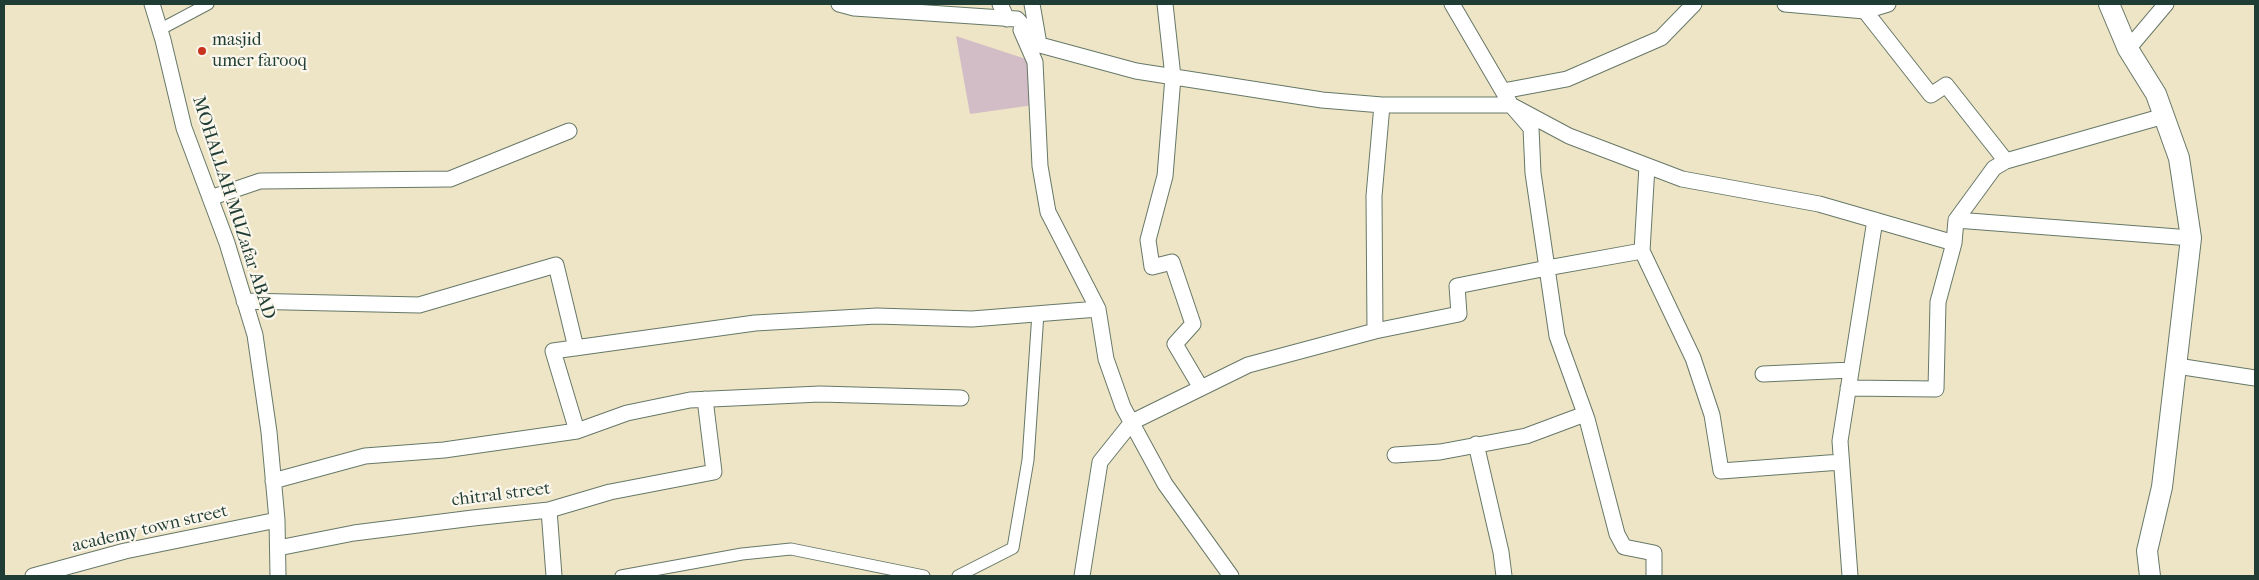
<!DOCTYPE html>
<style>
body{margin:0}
#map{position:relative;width:2259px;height:580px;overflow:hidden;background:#eee5c7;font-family:"IM FELL French Canon",serif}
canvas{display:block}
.frame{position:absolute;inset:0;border:5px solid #1f3d34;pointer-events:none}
</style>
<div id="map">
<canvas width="2259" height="580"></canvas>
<div class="frame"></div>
</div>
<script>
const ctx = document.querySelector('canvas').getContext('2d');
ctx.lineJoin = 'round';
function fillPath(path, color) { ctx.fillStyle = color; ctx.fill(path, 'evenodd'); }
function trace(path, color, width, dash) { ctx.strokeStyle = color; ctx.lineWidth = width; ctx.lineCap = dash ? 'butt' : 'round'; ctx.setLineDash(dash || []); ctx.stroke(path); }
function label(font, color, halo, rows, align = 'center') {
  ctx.font = font + ' "IM FELL French Canon",serif'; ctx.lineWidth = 4.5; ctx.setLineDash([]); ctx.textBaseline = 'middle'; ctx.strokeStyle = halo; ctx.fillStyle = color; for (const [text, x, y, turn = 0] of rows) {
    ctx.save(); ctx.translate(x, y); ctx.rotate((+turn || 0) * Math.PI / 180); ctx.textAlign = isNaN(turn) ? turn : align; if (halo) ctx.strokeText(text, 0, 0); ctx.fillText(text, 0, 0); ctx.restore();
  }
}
fillPath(new Path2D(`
 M956 36 1038 63 1041 104 970 114Z`), '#d2bdc6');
const pedestrian = new Path2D(`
 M159 30 208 4
 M621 576 742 554 791 549 924 576
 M958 576 1013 548 1028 460 1038 313`);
const minor = new Path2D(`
 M152 4 163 40 184 128 227 243 255 335 269 432 277 520 278 576
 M839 4 854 8 1017 19 1040 45 1136 71 1322 100 1382 105H1511L1569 136 1682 179 1819 204 1954 243 1956 220 2191 238
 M1000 4 1007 19
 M1032 4 1039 44
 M1165 4 1173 77 1165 176 1148 240 1152 267 1172 262 1193 324 1175 344 1201 388
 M1452 4 1511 105 1531 128 1533 173 1557 336 1587 419 1617 534 1624 547 1654 553V576
 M1785 4 1865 11 1888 4
 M1865 11 1931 95 1946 85 2006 161
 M1021 30 1035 62 1040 166 1048 212 1098 309 1106 359 1123 407 1165 484 1231 576
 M2128 49 2166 4
 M1503 91 1567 79 1661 38 1694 4
 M1647 166 1642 251 1693 358 1712 415 1721 471 1841 462
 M210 198 260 181 450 179 569 131
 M1956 220 1994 168 2006 161 2164 116
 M244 301 419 305 556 265 576 348
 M1375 331 1374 196 1382 105
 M2177 366 2255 378
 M1763 374 1851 370
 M1848 388 1936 389 1938 302 1954 243
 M577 431 627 413 690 400 820 394 961 398
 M1476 444 1501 552 1504 576
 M1395 455 1440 452 1526 436 1585 414
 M273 481 365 456 444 450 577 431 553 351 755 323 877 316 972 319 1098 309
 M549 510 554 576
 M278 548 354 533 473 518 549 510 610 492 714 472 705 399
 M33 576 125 551 277 520
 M1082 576 1100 462 1132 422 1248 365 1375 331 1459 314 1457 286 1547 268 1642 251
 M1850 576 1840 441 1875 220`);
const tertiary = new Path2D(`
 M2109 4 2128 49 2156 94 2179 158 2191 238 2162 487 2147 551 2150 576`);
trace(pedestrian, '#677867', 13);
trace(minor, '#677867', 17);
trace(tertiary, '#677867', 22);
trace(pedestrian, '#fff', 11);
trace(minor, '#fff', 15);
trace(tertiary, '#fff', 20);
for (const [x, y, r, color] of [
 [202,51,5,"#c8321e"]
]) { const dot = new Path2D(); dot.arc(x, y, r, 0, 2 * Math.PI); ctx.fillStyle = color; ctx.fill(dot); trace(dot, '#fbf7ec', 2); }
label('18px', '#1f3d34', '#fbf7ec', [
 ["masjid",212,41],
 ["umer farooq",212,62]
], 'left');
label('18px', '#1f3d34', '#fbf7ec', [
 ["MOHALLAH MUZafar ABAD",233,208,72],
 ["chitral street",501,495,-7],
 ["academy town street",150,529,-13]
]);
</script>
